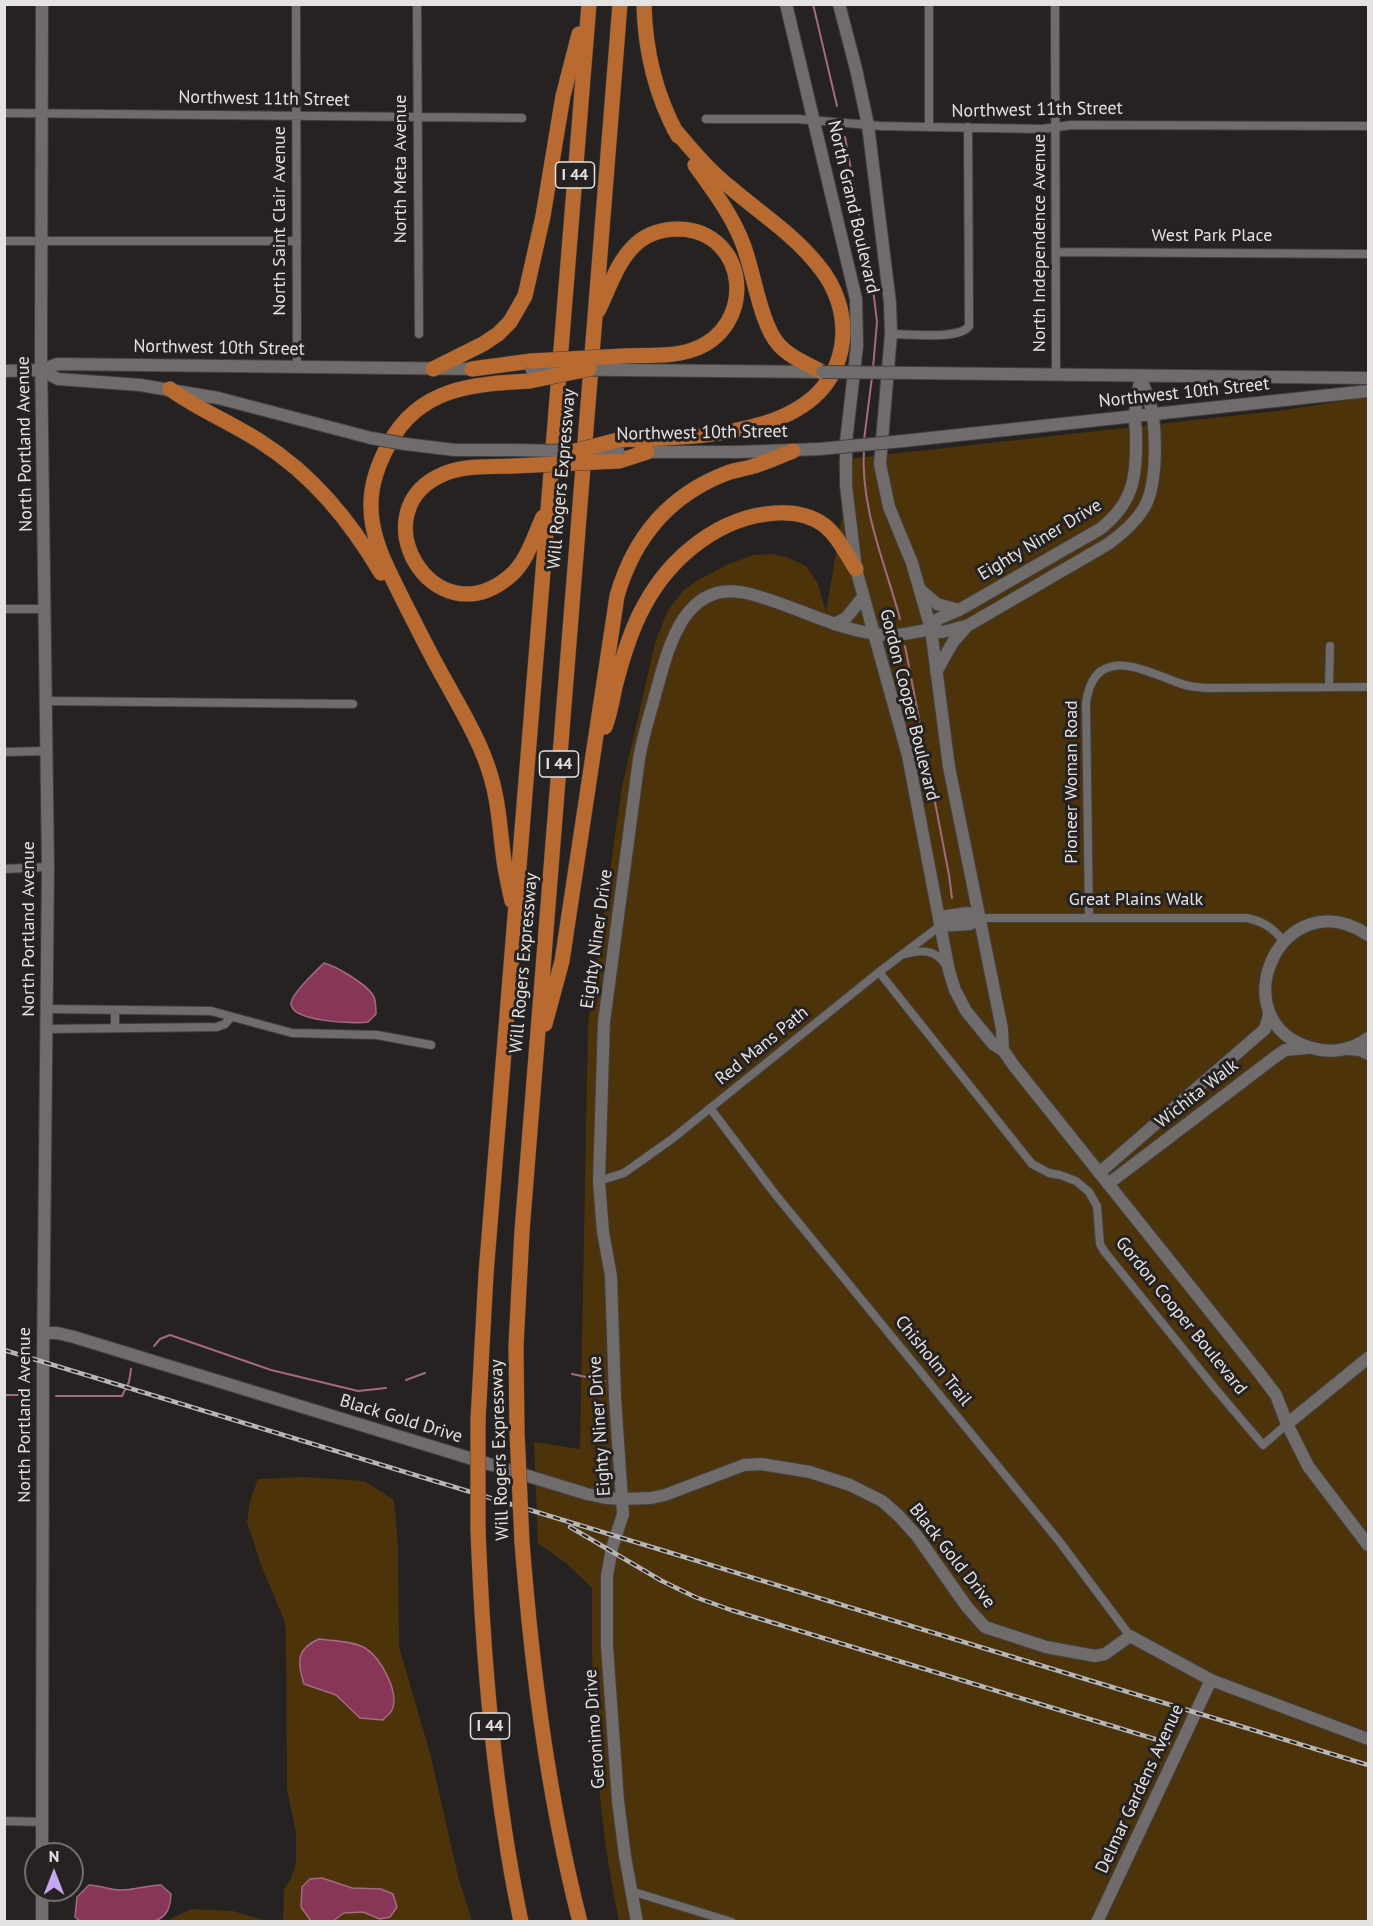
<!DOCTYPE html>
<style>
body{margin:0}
#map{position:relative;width:1373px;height:1926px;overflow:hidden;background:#252221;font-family:"PT Sans",sans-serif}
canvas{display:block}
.frame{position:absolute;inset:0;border:6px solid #e5e3e2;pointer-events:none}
.north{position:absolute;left:24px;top:1842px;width:60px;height:60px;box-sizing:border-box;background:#252221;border:2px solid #726f6e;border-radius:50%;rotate:0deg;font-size:16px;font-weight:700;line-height:24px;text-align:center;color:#e5e3e2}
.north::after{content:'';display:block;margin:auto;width:21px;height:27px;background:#c3a7f2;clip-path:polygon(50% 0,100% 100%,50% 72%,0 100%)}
</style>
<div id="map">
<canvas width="1373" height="1926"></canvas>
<div class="frame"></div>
<div class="north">N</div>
</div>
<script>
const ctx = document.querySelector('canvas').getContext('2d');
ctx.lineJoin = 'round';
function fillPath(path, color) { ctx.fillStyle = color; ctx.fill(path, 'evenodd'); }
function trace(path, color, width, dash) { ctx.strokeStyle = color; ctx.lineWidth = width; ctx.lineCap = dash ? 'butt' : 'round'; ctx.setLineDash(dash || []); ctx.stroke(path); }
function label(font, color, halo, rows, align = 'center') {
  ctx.font = font + ' "PT Sans",sans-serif'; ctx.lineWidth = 6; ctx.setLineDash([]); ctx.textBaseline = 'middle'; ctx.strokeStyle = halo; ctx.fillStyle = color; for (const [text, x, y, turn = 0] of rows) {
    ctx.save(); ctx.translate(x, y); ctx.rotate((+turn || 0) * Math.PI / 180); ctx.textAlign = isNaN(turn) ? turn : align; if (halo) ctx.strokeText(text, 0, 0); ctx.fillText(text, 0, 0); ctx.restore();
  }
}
fillPath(new Path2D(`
 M1368 397V1921H619C596 1812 591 1700 592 1588L566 1563 538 1543 534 1442 580 1449 588 1025 622 787 655 643 668 610 684 590 695 582 724 566 753 555 773 554 786 557 806 566 818 584 826 612 842 518 838 460 1284 410Z
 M303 1477 364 1481 394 1500 398 1546 399 1647 430 1753 458 1876 472 1921H283L284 1890 290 1880 296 1863V1833L287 1789 286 1631 284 1620 261 1565 247 1522 250 1501 258 1479Z
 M191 1909 233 1911 267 1921H166Z`), '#4d330a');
const water = new Path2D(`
 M324 963C336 966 366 984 373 995 376 1000 376 1008 376 1014L368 1022C355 1024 290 1022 291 1003 292 993 316 971 324 963Z
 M319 1639C333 1641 353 1641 365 1648 380 1657 400 1692 392 1710 391 1713 385 1717 383 1720L360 1718 336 1695 304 1684C297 1662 296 1649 319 1639Z
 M322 1878 352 1888 381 1889 393 1894 397 1907 390 1917 380 1919 363 1912 344 1913 333 1921H311L301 1907 302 1887 310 1879Z
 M89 1885C101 1885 110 1891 122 1890 135 1890 148 1885 161 1885L171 1894C170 1907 168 1917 154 1921H80L75 1917 77 1897Z`);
fillPath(water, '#873657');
trace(water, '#a36a81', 1.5);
trace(new Path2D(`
 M813 4 837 106
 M845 137 874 297 877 322 873 368
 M864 440 872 377
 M864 448C860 509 885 562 900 619
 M905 646 949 875 952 898
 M154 1346 160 1339 170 1335 271 1370 358 1391 386 1388
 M572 1374 605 1381
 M406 1380 425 1373
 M4 1395H25
 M56 1396H122L129 1382 131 1369`), '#a36a81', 2);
const street = new Path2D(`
 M296 4 297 366
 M417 4 419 334
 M929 4V127
 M1055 4 1056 374
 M4 113 522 118
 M706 119H798L881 126 929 127 1043 129 1071 125 1368 126
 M4 241H297
 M1056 252 1368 254
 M891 334C908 334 960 340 969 326L968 127
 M4 609H45
 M1329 687 1330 646
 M46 701 353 704
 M4 752 47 751
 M4 869 48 867
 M979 918H1247C1265 922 1272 928 1284 941
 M1089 918 1086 703C1094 643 1143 670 1179 683 1188 687 1198 687 1207 688L1368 687
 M906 954C923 949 937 950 946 966
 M879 972 1032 1164 1049 1173 1060 1175 1076 1181 1089 1192 1097 1206 1100 1244 1104 1251 1213 1386 1263 1445 1287 1424
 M47 1009 211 1011 292 1033 377 1035 431 1045
 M115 1028V1010
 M46 1029 217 1027 225 1024 231 1017
 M710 1108 775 1194 1059 1541 1130 1636
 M599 1181 624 1173 672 1139 879 972 940 926
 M4 1821 42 1822
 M631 1891 732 1922`);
const secondary = new Path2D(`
 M786 4 856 299 857 346 846 442V485L856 569 908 756 949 971 955 990 966 1011 993 1044 1003 1050 1014 1066 1257 1370 1276 1395 1287 1424 1308 1466 1368 1545
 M839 4 856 69 868 125 890 303 891 334 880 464 889 507 912 563 931 629 949 767 1002 1029 1003 1050
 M41 370 58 379 140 385 218 398 371 438
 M621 370 821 372
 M4 371 41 370 57 364 479 369
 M913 373 1368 378
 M903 441 1368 391
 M405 444 455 450H513
 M638 452H738L820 449
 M923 592 937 604 959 610
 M834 624 846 618 863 597
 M931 629 938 619 959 610 1100 529C1135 502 1137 474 1136 433 1136 426 1134 420 1135 414 1136 403 1138 392 1140 381
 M936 672 953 642 967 626
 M940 926 946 916 968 913 979 918
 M940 926 970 924 979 918
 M1368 935C1281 877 1218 1022 1312 1048 1331 1054 1352 1050 1368 1038
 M1348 1049 1360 1050 1368 1054
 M1099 1173 1265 1029 1269 1015 1268 1008
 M1108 1184 1275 1057 1285 1050 1307 1048
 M43 1333H57L74 1337 587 1494 606 1498 623 1499 651 1498 665 1495 744 1465 761 1464 810 1472 850 1485 882 1501 899 1516 917 1536 967 1607 985 1627 1046 1647 1095 1656 1105 1654 1130 1636 1211 1680 1368 1739
 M1287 1424 1368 1358
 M42 1854 43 1362 48 867 41 356 42 4
 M42 1922V1890
 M637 1922 625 1856 618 1801 607 1646V1576L612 1548 623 1514 615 1398 611 1276 603 1232 599 1181 604 1022 639 759C643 736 650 714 656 692 668 648 684 579 746 593 794 604 837 632 886 635 899 636 914 632 927 630 932 629 935 632 940 632 948 632 959 627 967 626L1108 544C1122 534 1135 523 1144 508 1157 486 1156 441 1153 416 1151 402 1144 388 1140 376
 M1097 1922 1211 1680`);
const highway = new Path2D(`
 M644 4C645 52 655 94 678 136
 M695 165C713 190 732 215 743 244 754 272 760 324 779 345 790 357 807 364 822 372
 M598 311C609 289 617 261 636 244 648 233 663 229 679 229 749 231 758 328 692 350 671 357 646 355 624 356
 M433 369 483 344 498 334 510 322 525 296 543 216 563 96 579 34
 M472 369 531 361
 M170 389C199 410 232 423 261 442 313 475 350 521 381 573
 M618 440C690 436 828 441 842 344 846 315 836 286 817 264 793 234 760 213 731 188 709 171 692 150 674 129
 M619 461 647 452
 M514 466C492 467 466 465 446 473 356 508 433 642 510 576 527 562 534 536 543 517
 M605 727C610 714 612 701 615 687 622 659 630 631 644 606 670 557 720 516 776 513 793 512 810 515 824 525 838 536 846 554 856 569
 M512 901C509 888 506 875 504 861 499 824 499 795 485 759 475 732 460 708 446 682 431 656 418 629 404 602 389 571 370 539 371 504 371 482 379 462 389 444 419 387 474 384 530 381
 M545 1024 562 961 617 596C634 537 669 495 727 473 735 470 745 469 754 466 767 462 780 456 793 451
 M478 1420 486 1274 589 4
 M517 1432 516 1346 522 1231 620 4
 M478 1529C483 1661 494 1792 521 1922
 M522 1542C532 1670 548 1797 580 1922`);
trace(street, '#423f3f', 10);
trace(secondary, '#423f3f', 14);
trace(highway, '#423f3f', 16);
trace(street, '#706c6c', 8);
trace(secondary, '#706c6c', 12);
trace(highway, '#b96a31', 15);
const rail = new Path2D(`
 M4 1350 1368 1765
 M570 1527 662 1581 695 1597 731 1610 1168 1743`);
trace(rail, '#b8b6b5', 4.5);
trace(rail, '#252221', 2, [7]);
const secondaryBridge = new Path2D(`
 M531 369 621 370
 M822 372 913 373
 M371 438 405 444
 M820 449 903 441
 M513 450 619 452`);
const highwayBridge = new Path2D(`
 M531 361 624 356
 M530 381 589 369
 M575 451 618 440
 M514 466 619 461
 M517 1432 522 1542
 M478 1529V1420`);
trace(secondaryBridge, '#423f3f', 14, []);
trace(highwayBridge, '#423f3f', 16, []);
trace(secondaryBridge, '#706c6c', 12);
trace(highwayBridge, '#b96a31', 15);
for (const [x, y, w] of [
 [575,175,39],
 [559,764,39],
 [490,1726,39]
]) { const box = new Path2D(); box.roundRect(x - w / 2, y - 13, w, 26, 4.5); ctx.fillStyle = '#252221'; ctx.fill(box); trace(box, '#e5e3e2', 1.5); }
label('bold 16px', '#e5e3e2', null, [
 ["I 44",575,175],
 ["I 44",559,764],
 ["I 44",490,1726]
]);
label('18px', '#e5e3e2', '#252221', [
 ["Northwest 11th Street",264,99,1],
 ["Northwest 11th Street",1037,110,-1],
 ["North Meta Avenue",401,169,-90],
 ["North Grand Boulevard",853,207,77],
 ["North Saint Clair Avenue",280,221,-90],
 ["West Park Place",1212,236],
 ["North Independence Avenue",1040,243,-90],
 ["Northwest 10th Street",219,348,1],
 ["Northwest 10th Street",1184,393,-6],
 ["Northwest 10th Street",702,433,-1],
 ["North Portland Avenue",25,444,-91],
 ["Will Rogers Expressway",562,479,-85],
 ["Eighty Niner Drive",1040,540,-31],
 ["Gordon Cooper Boulevard",909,705,76],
 ["Pioneer Woman Road",1072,782,-90],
 ["Great Plains Walk",1136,900],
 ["North Portland Avenue",29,929,-90],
 ["Eighty Niner Drive",597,939,-82],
 ["Will Rogers Expressway",524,963,-85],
 ["Red Mans Path",762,1046,-39],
 ["Wichita Walk",1197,1094,-38],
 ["Gordon Cooper Boulevard",1181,1316,51],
 ["Chisholm Trail",933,1361,51],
 ["North Portland Avenue",25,1415,-90],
 ["Black Gold Drive",401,1419,17],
 ["Eighty Niner Drive",600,1426,-94],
 ["Will Rogers Expressway",500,1450,-92],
 ["Black Gold Drive",952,1556,52],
 ["Geronimo Drive",595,1729,-94],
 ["Delmar Gardens Avenue",1140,1789,-65]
]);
</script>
